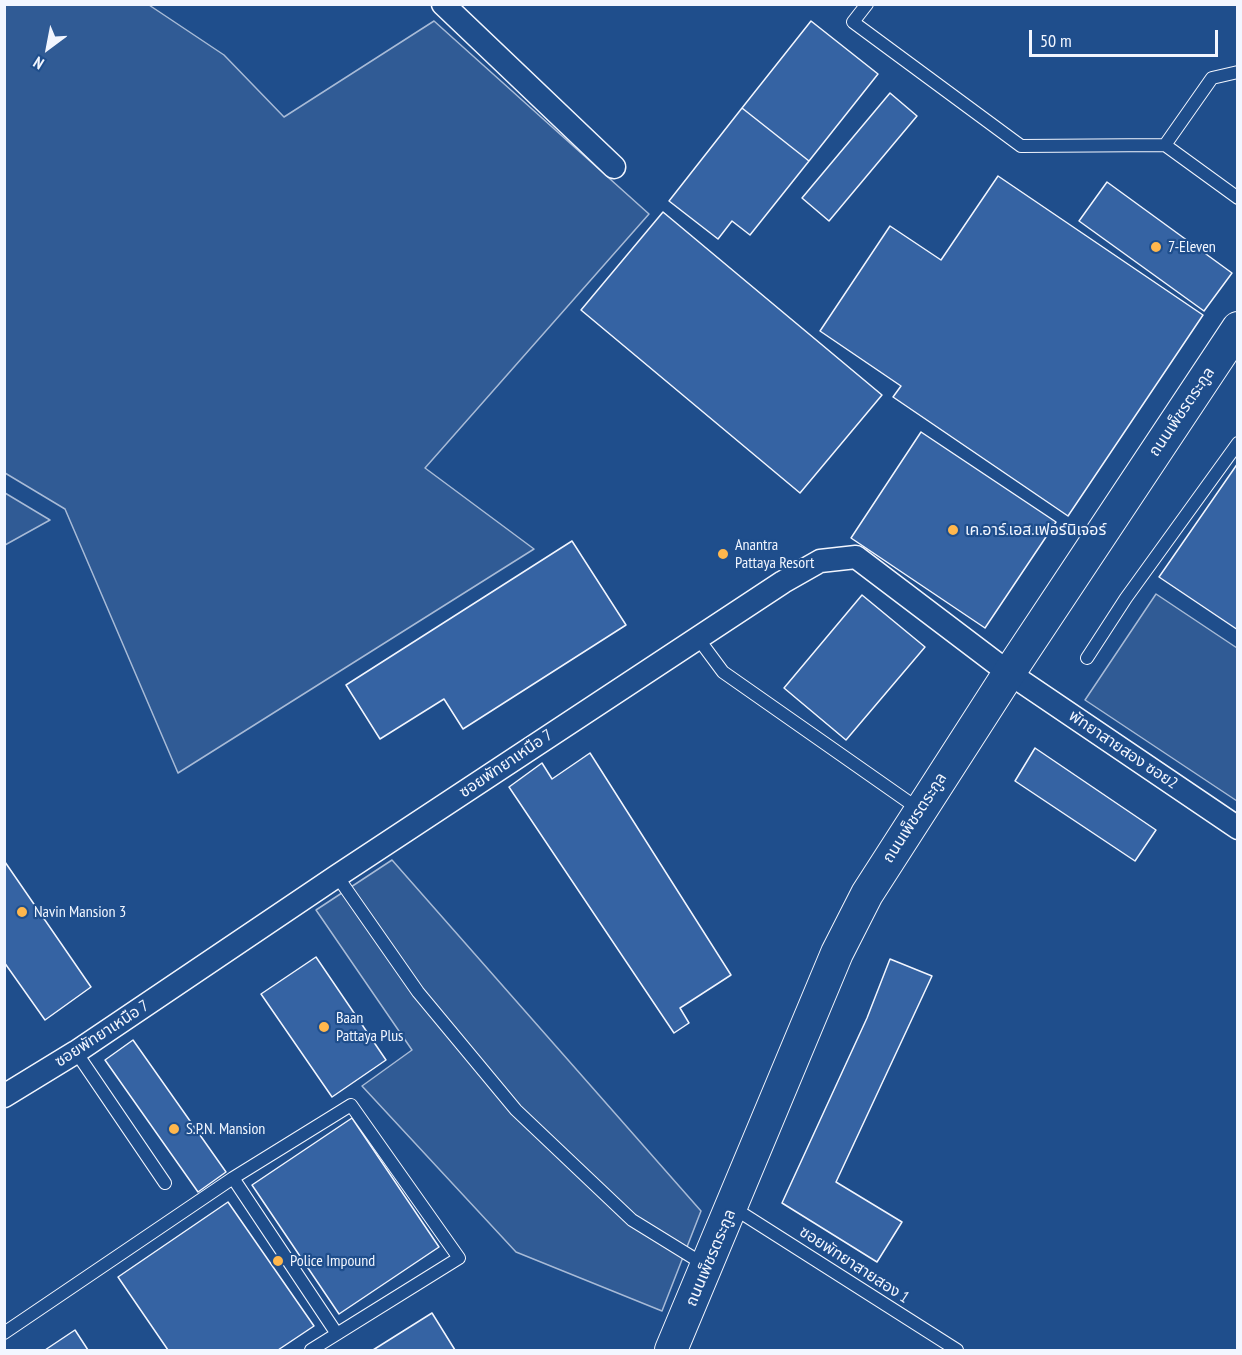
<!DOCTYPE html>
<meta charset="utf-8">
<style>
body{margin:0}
#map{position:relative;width:1242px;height:1355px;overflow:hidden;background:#1f4e8c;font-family:"PT Sans Narrow",sans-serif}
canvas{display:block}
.frame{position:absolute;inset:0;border:6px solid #f2f6ff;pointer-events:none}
.north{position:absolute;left:18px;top:18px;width:60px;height:60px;-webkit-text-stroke:4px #1f4e8c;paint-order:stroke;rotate:212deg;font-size:16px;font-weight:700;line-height:24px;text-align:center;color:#f2f6ff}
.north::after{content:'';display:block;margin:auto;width:21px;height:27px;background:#f2f6ff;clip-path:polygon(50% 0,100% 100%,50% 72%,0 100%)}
.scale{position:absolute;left:1029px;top:30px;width:189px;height:27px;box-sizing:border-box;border:3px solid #f2f6ff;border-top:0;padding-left:8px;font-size:18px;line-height:21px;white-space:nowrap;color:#f2f6ff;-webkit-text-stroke:4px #1f4e8c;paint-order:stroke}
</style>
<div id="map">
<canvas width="1242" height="1355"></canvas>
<div class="frame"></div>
<div class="north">N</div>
<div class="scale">50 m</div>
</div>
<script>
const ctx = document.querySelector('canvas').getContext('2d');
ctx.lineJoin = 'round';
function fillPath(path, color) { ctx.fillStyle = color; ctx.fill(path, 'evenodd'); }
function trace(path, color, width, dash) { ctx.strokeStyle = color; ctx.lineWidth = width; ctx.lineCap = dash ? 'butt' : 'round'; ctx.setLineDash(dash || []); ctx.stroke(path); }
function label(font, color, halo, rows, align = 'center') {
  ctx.font = font + ' "PT Sans Narrow","Noto Sans Thai",sans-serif'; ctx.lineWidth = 4.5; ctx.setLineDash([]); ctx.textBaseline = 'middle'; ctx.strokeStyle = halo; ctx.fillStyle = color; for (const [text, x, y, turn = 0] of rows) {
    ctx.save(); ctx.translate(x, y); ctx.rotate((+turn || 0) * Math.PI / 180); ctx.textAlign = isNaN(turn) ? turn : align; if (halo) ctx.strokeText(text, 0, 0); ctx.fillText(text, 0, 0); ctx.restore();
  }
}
const built = new Path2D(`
 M4 5H149L224 55 284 117 434 21 649 214 425 468 534 549 178 773 65 509 5 473Z
 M5 493 50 520 5 545Z
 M1156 594 1237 648V801L1085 700Z
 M392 860 701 1211 662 1311 516 1252 362 1086 412 1050 316 910Z`);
fillPath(built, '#305b95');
trace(built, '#a8bbd7', 1.5);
const building = new Path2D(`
 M811 21 878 74 809 161 742 108Z
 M890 93 917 116 829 221 802 198Z
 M742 108 809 161 750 235 732 221 718 239 669 201Z
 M998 176 1203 315 1068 516 893 397 901 386 820 331 890 226 941 260Z
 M1107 182 1232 273 1204 311 1079 221Z
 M663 212 882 395 800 493 581 310Z
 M921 432 1056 522 985 628 851 538Z
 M1238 463V630L1159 577Z
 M572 541 626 625 463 729 444 699 380 739 346 685Z
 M862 595 925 647 846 740 784 688Z
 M1035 748 1156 830 1135 861 1015 781Z
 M590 753 731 975 680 1008 689 1023 674 1033 509 787 542 763 552 779Z
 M5 862 91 987 45 1020 4 962Z
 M316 957 386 1060 332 1097 261 994Z
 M890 959 932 976 836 1182 902 1222 877 1262 782 1203 867 1018Z
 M133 1040 226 1172 198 1192 105 1060Z
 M352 1118 439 1247 339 1314 252 1185Z
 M228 1202 314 1326 278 1350H168L118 1277Z
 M432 1313 455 1350H373Z
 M75 1330 88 1350H45Z`);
fillPath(building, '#3563a3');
trace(building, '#f2f6ff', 1.5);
const lane = new Path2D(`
 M867 4 853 22 1021 146 1165 145 1238 198
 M1165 145 1212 78 1238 72
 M697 637 723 672 920 810
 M1087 658 1126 598 1238 443
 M337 876 418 992 516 1110 632 1220 705 1265
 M76 1052 165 1183
 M233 1178 337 1334
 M732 1207 957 1350
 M4 1333 233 1178 351 1105 459 1258 311 1350`);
const street = new Path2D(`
 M443 4 614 167
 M4 1096 76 1052 337 876 783 582 820 561 856 557 1009 673 1238 828`);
const secondary = new Path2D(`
 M671 1350 837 953 867 894 1009 673 1238 328`);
trace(lane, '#f2f6ff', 14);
trace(street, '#f2f6ff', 25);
trace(secondary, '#f2f6ff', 34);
trace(lane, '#1f4e8c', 12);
trace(street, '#1f4e8c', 22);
trace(secondary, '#1f4e8c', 32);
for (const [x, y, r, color] of [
 [1156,247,6,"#ffb74d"],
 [953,530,6,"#ffb74d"],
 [723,554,6,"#ffb74d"],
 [22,912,6,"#ffb74d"],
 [324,1027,6,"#ffb74d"],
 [174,1129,6,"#ffb74d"],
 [278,1261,6,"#ffb74d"]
]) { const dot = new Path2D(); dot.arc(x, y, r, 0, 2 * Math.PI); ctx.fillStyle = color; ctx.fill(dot); trace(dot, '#1f4e8c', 2); }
label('16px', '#f2f6ff', '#1f4e8c', [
 ["7-Eleven",1168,247],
 ["เค.อาร์.เอส.เฟอร์นิเจอร์",965,530],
 ["Anantra",735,545],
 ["Pattaya Resort",735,563],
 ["Navin Mansion 3",34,912],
 ["Baan",336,1018],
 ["Pattaya Plus",336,1036],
 ["S.P.N. Mansion",186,1129],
 ["Police Impound",290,1261]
], 'left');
label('16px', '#f2f6ff', '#1f4e8c', [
 ["ถนนเพ็ชรตระกูล",1182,412,-56],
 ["พัทยาสายสอง ซอย2",1123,750,34],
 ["ซอยพัทยาเหนือ 7",506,764,-34],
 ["ถนนเพ็ชรตระกูล",915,818,-57],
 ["ซอยพัทยาเหนือ 7",102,1034,-33],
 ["ถนนเพ็ชรตระกูล",711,1258,-67],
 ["ซอยพัทยาสายสอง 1",854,1265,33]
]);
</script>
